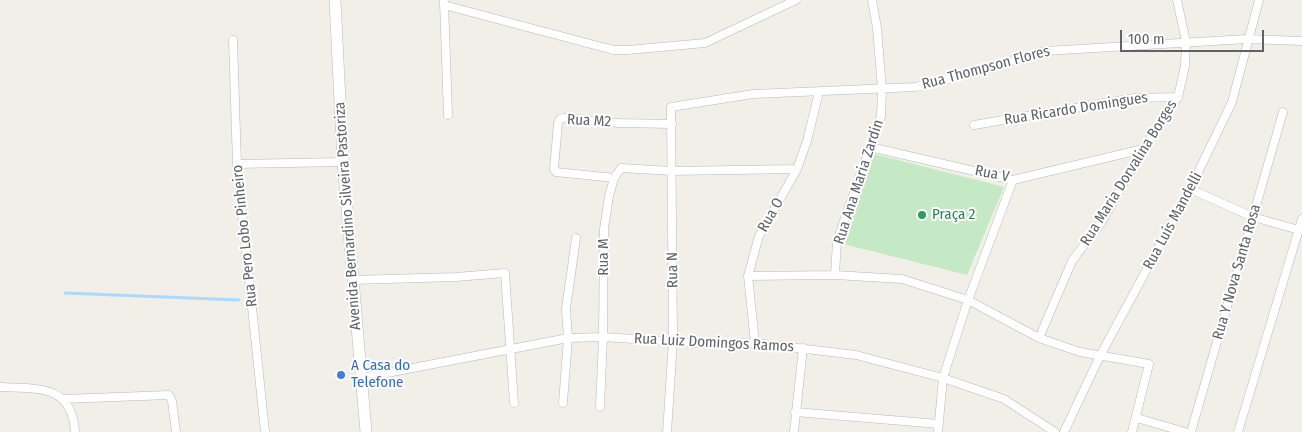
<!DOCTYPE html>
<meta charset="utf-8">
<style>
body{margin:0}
#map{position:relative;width:1302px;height:432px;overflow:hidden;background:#f1efe8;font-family:"Fira Sans Condensed",sans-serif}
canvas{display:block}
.scale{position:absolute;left:1120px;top:30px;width:144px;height:22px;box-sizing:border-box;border:2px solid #5f6368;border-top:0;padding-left:6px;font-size:15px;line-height:18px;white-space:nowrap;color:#5f6368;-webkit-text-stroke:4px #fff;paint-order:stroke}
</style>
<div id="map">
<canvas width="1302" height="432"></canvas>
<div class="scale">100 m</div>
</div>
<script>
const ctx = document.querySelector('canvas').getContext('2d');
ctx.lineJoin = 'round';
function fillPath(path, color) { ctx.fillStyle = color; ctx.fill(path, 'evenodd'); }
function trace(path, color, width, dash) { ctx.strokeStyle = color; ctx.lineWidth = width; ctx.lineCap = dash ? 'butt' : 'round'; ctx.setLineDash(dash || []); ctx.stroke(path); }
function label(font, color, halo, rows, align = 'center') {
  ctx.font = font + ' "Fira Sans Condensed",sans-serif'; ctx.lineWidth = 4; ctx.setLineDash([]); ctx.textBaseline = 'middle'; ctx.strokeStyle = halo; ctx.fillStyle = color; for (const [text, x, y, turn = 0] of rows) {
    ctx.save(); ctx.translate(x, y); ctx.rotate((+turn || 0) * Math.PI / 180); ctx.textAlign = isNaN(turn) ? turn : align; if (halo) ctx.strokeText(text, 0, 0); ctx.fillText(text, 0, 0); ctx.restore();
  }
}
fillPath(new Path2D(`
 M874 154 1004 187 967 275 843 244Z`), '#c5e8c5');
trace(new Path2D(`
 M65 293 239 300`), '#aadaff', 3);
const minor = new Path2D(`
 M444 2 448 115
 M444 5 602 47 614 50H628L705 43 796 0
 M233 40 237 164 265 432
 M974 125 1135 98 1178 97
 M870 147 1013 180 1143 149
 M237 164 343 162
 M614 178 556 172 554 169 558 123 560 119 564 118 618 123 672 124
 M1190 189 1253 217 1299 230
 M835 275 837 241 881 116 882 89 877 28 872 0
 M748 276 835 275 902 279 968 300 1039 338 1080 352 1149 364 1132 432
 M352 280 456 277 505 273 514 403
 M1039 338 1072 261 1101 223 1143 149 1178 97 1185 66 1186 42 1177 0
 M755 343 748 276 759 236 797 169 807 141 819 92
 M361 378 568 338 603 337 710 344 755 343 856 355 943 378 1004 399 1055 432
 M0 387C38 389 72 384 75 432
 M64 399 169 395 172 401 176 432
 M563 403 568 338 566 309 576 238
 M600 407 603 337 604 229 609 196 614 178 621 168 672 171 797 169
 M795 412 939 424
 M1137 418 1185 432
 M667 432 673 341 671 107 753 94 916 87 983 70 1045 51 1247 39 1302 41
 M794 432 803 348
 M938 432 943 378 968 300 1013 180
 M1064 432 1100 356 1190 189 1232 102 1259 0
 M1191 432 1283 112
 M1238 432 1302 219`);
const secondary = new Path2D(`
 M335 0 343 162 366 432`);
trace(minor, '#b5b8bc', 9);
trace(secondary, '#b6babf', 12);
trace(minor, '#fff', 8);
trace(secondary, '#fff', 11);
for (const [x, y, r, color] of [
 [922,215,5,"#2e9e5b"],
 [341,375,5,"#3f7fe0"]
]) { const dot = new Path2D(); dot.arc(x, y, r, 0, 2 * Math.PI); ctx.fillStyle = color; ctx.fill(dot); trace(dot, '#fff', 2); }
label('15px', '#5f6368', '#fff', [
 ["Rua Thompson Flores",986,68,-15],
 ["Rua Ricardo Domingues",1076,109,-9],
 ["Rua M2",589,121,3],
 ["Rua Maria Dorvalina Borges",1129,173,-58],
 ["Rua V",992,174,11],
 ["Rua Ana Maria Zardin",859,182,-72],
 ["Rua O",771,215,-61],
 ["Avenida Bernardino Silveira Pastoriza",348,216,-94],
 ["Rua Luís Mandelli",1173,221,-62],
 ["Rua Pero Lobo Pinheiro",245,236,-96],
 ["Rua M",604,257,-90],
 ["Rua N",673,270,-91],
 ["Rua Y Nova Santa Rosa",1237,272,-74],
 ["Rua Luiz Domingos Ramos",714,343,3]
]);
label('15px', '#27864d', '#fff', [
 ["Praça 2",932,215]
], 'left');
label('15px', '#366cbe', '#fff', [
 ["A Casa do",351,366],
 ["Telefone",351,383]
], 'left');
</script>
